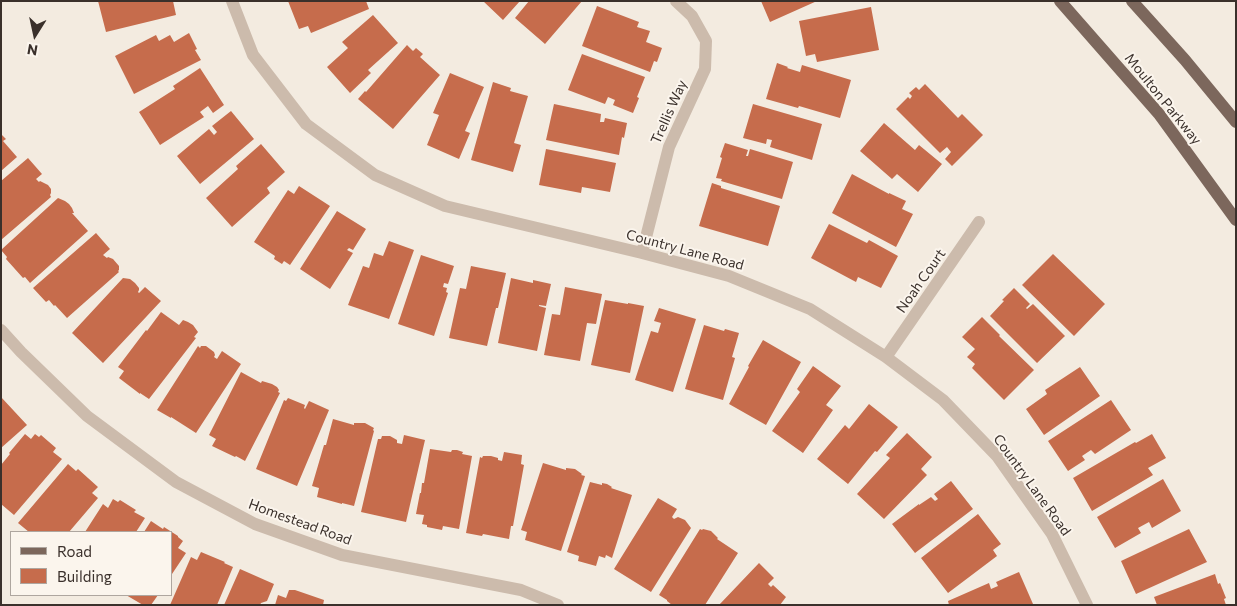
<!DOCTYPE html>
<style>
body{margin:0}
#map{position:relative;width:1237px;height:606px;overflow:hidden;background:#f3ebe0;font-family:Commissioner,sans-serif}
canvas{display:block}
.frame{position:absolute;inset:0;border:2px solid #3a302b;pointer-events:none}
.legend{position:absolute;left:10px;top:531px;width:162px;height:65px;box-sizing:border-box;background:#fbf5ed;border:1px solid #aea69f;margin:0;padding:6px 9px;list-style:none;font-size:15px;color:#3a302b}
.legend li{display:flex;align-items:center;gap:10px;height:25px}
.legend b{width:25px;border:1px solid #aea69f}
.north{position:absolute;left:10px;top:10px;width:50px;height:50px;-webkit-text-stroke:4px #fbf5ed;paint-order:stroke;rotate:190deg;font-size:14px;font-weight:700;line-height:20px;text-align:center;color:#3a302b}
.north::after{content:'';display:block;margin:auto;width:18px;height:22px;background:#3a302b;clip-path:polygon(50% 0,100% 100%,50% 72%,0 100%)}
</style>
<div id="map">
<canvas width="1237" height="606"></canvas>
<div class="frame"></div>
<ul class="legend">
<li><b style="height:6px;background:#7c675c"></b>Road</li>
<li><b style="height:14px;background:#c66c4c"></b>Building</li>
</ul>
<div class="north">N</div>
</div>
<script>
const ctx = document.querySelector('canvas').getContext('2d');
ctx.lineJoin = 'round';
function fillPath(path, color) { ctx.fillStyle = color; ctx.fill(path, 'evenodd'); }
function trace(path, color, width, dash) { ctx.strokeStyle = color; ctx.lineWidth = width; ctx.lineCap = dash ? 'butt' : 'round'; ctx.setLineDash(dash || []); ctx.stroke(path); }
function label(font, color, halo, rows, align = 'center') {
  ctx.font = font + ' Commissioner,sans-serif'; ctx.lineWidth = 4; ctx.setLineDash([]); ctx.textBaseline = 'middle'; ctx.strokeStyle = halo; ctx.fillStyle = color; for (const [text, x, y, turn = 0] of rows) {
    ctx.save(); ctx.translate(x, y); ctx.rotate((+turn || 0) * Math.PI / 180); ctx.textAlign = isNaN(turn) ? turn : align; if (halo) ctx.strokeText(text, 0, 0); ctx.fillText(text, 0, 0); ctx.restore();
  }
}
fillPath(new Path2D(`
 M98 1H173L176 15 106 32Z
 M288 1H366L369 9 311 33 308 26 299 29Z
 M483 1H520L503 20Z
 M529 1H582L545 44 515 18Z
 M761 1H817L770 22Z
 M597 6 639 22 637 27 650 31 646 42 662 48 657 62 654 61 650 72 582 46Z
 M871 7 879 50 817 62 815 54 806 56 799 21Z
 M373 15 398 43 368 70 371 73 350 93 327 67 348 48 342 42Z
 M189 33 197 49 195 50 201 60 134 94 115 56 156 35 159 41 170 35 174 42Z
 M407 45 413 51 416 48 423 54 420 57 440 75 393 129 358 99 365 91 366 92Z
 M582 54 645 77 637 97 639 98 633 113 613 105 615 100 608 97 605 104 568 90Z
 M777 63 788 67 787 68 800 72 802 65 851 80 840 118 799 106 798 108 766 99Z
 M200 68 224 105 213 113 208 106 200 112 204 117 160 145 139 112 175 89 173 86Z
 M450 73 484 87 465 131 470 133 459 159 427 145 439 115 433 113Z
 M493 82 511 88 510 91 528 96 514 143 521 145 513 172 471 160Z
 M925 84 958 118 962 114 983 135 952 166 945 159 951 152 947 147 940 153 896 109 908 97 910 99 912 96 909 93 916 87 919 90Z
 M554 104 601 114 600 122H604L605 118 627 123 624 138 622 137 619 155 546 140Z
 M753 104 822 124 812 160 770 147 772 140 767 139 766 144 743 138Z
 M231 111 254 139 200 184 177 156 209 129 214 135 217 132 212 126Z
 M884 123 915 150 919 145 942 164 918 192 897 174 892 179 860 151Z
 M1 134 6 139 3 141 17 157 1 171Z
 M725 143 748 150 746 156H748L750 149 793 162 782 199 721 181 722 179 716 178 722 158 720 157Z
 M261 144 285 172 267 188 270 193 232 227 206 198 238 169 236 166Z
 M546 149 616 163 610 192 582 187 581 193 539 185Z
 M28 158 42 174 36 179 39 182 40 181 48 185 51 189V193L50 195 51 197 1 240V181Z
 M852 174 889 194V193L906 201 902 209 913 214 896 247 832 213Z
 M712 183 721 186V188L780 206 768 246 699 226Z
 M299 186 330 206 290 265 284 261 282 264 274 259 275 256 254 242 288 190 294 194Z
 M58 198 65 201 69 204 72 208 74 213H72L88 231 30 283 25 277 23 278 6 259 7 257 1 250Z
 M337 211 366 229 353 250 349 248 347 250 353 253 330 289 300 269Z
 M829 224 867 243 869 240 898 256 881 288 858 277 856 282 811 258Z
 M96 233 110 249 103 255 107 258 108 257 113 259 119 266V270L118 271 119 272 67 318 55 305 54 306 49 300 46 302 33 288Z
 M389 241 414 250 389 319 348 305 363 266 369 268 374 253 383 256Z
 M1053 254 1105 304 1074 336 1022 285Z
 M421 255 454 266 448 284 444 283 443 287 447 288 446 292 448 293 434 336 398 324Z
 M471 266 506 273 498 308H496L487 346 449 338 460 288 466 289Z
 M123 278 130 279 135 283 139 288V290L138 292 139 293 145 287 161 301 103 363 72 333Z
 M511 278 533 283V280L551 284 546 306 539 305V306L546 308 537 351 498 343Z
 M565 287 602 294 596 324 587 323 580 361 544 355 552 314 560 315Z
 M1014 288 1030 304 1026 308 1027 309 1033 304 1065 336 1037 363 990 316 1004 301 1002 300Z
 M605 300 628 304V303L644 306 630 373 591 365Z
 M659 308 696 319 673 392 635 380 651 331 658 333 661 323 654 321Z
 M161 312 179 325 183 320 188 322 193 325 198 332 194 337 196 338 149 399 140 393V394L119 378 124 371 118 367 146 330 147 331Z
 M982 317 1000 335 999 336 1034 370 1004 400 972 368 975 364 967 357 975 349 962 337Z
 M704 325 724 331 725 329 739 333 732 357 735 358 723 400 685 389Z
 M763 340 801 362 766 425 729 404 749 367 748 366Z
 M198 346 200 348 201 346H206L214 352 215 355 214 357 217 359 222 351 241 364 196 433 171 417V418L157 410Z
 M813 366 841 386 826 405 833 410 803 453 772 431 800 392 797 389Z
 M1080 367 1100 396 1044 435 1026 409 1047 394 1045 390Z
 M241 372 261 383 262 381 272 384 277 387 279 390 278 392 280 393 245 461 236 456 235 457 212 446 216 439 209 435Z
 M1 397 27 425 1 448Z
 M288 398 305 405 304 408 305 409 309 401 329 410 297 486 256 469 284 400 286 401Z
 M1111 400 1131 430 1095 454 1091 450 1082 456 1085 460 1068 471 1048 441Z
 M869 404 898 427 877 452 875 451 848 484 817 459 845 425 849 429Z
 M333 419 354 425V423H365L374 428 373 430 374 431 354 506 342 503V504L317 497 319 488 312 486 324 445H326Z
 M907 433 932 457 921 469 927 475 884 519 857 494 890 458 886 455Z
 M25 434 31 439 35 434 39 437 41 435 56 448 53 452 62 459 14 515 1 504V465L10 454 9 453Z
 M1152 434 1166 458 1148 468 1153 475 1092 511 1073 478 1135 442 1136 443Z
 M404 435 425 440 406 522 361 512 378 439H381L382 436H390L397 440V443L402 444Z
 M430 449 451 452 452 450H457L463 452 462 454 472 456 459 529 443 526 442 530 427 527V525L422 524 424 515 416 514 420 493H421L422 483H424Z
 M504 452 522 455 521 464 524 465 513 526H511L509 539 483 534 482 536 466 533 480 457 482 458 483 456H491L498 458V460L502 461Z
 M543 463 566 470V468L575 469 582 474 581 475 585 476 561 551 525 540 527 532 521 530Z
 M68 464 76 471 78 469 98 487 92 493 98 498 69 532H29L18 523Z
 M1163 479 1181 511 1152 528 1149 522 1138 528 1141 533 1115 548 1097 517Z
 M951 481 973 509 915 553 892 524 919 504V505L931 497 935 501 938 499 934 494Z
 M590 482 602 485V483L607 484 612 487 611 488 632 495 612 558 606 555 605 558 599 556 596 566 578 561 579 556 567 552Z
 M658 498 677 509 672 517 674 519 678 517 685 520 691 528 651 592 614 569Z
 M113 499 118 502 120 500 136 510 134 512 145 518 136 532H85L103 504 108 508Z
 M978 514 1001 544 993 550 997 556 948 593 921 558Z
 M151 521 163 529 164 527 178 536V537L183 541 178 548 186 553 172 574 171 573V532H144Z
 M700 529 702 530 703 529 711 531 718 538 717 539 738 553 705 605H672L667 601V600L659 595Z
 M1189 529 1207 562 1136 594 1121 561Z
 M201 552 225 562 224 563 233 567 217 605H170L191 557 197 560Z
 M759 563 774 578 768 584 771 587 773 585 786 597 780 605H719Z
 M240 569 274 584 267 601 261 603 260 605H224Z
 M1019 572 1033 604 1032 605H949L948 601 989 583 991 589 998 586 996 582Z
 M1215 574 1218 584 1220 583 1226 598 1224 599 1226 605H1157L1154 597Z
 M289 590H295L324 600 323 605H275L278 595 286 598Z
 M126 595H158L151 605H143Z`), '#c66c4c');
trace(new Path2D(`
 M232 1 253 55 306 124 375 175 445 206 642 253 729 276 810 309 886 357 943 400 997 456 1052 534 1087 605
 M642 253 669 147 705 69 706 41 692 16 676 1
 M1 330 21 352 87 416 176 482 255 524 342 555 521 590 558 605
 M886 357 979 222`), '#ccbbac', 12);
trace(new Path2D(`
 M1060 1 1159 114 1236 220
 M1132 1 1185 60 1236 122`), '#7c675c', 12);
label('14px', '#3a302b', '#fbf5ed', [
 ["Moulton Parkway",1163,99,51],
 ["Trellis Way",669,112,-66],
 ["Country Lane Road",685,250,15],
 ["Noah Court",921,281,-55],
 ["Country Lane Road",1032,485,54],
 ["Homestead Road",300,522,20]
]);
</script>
